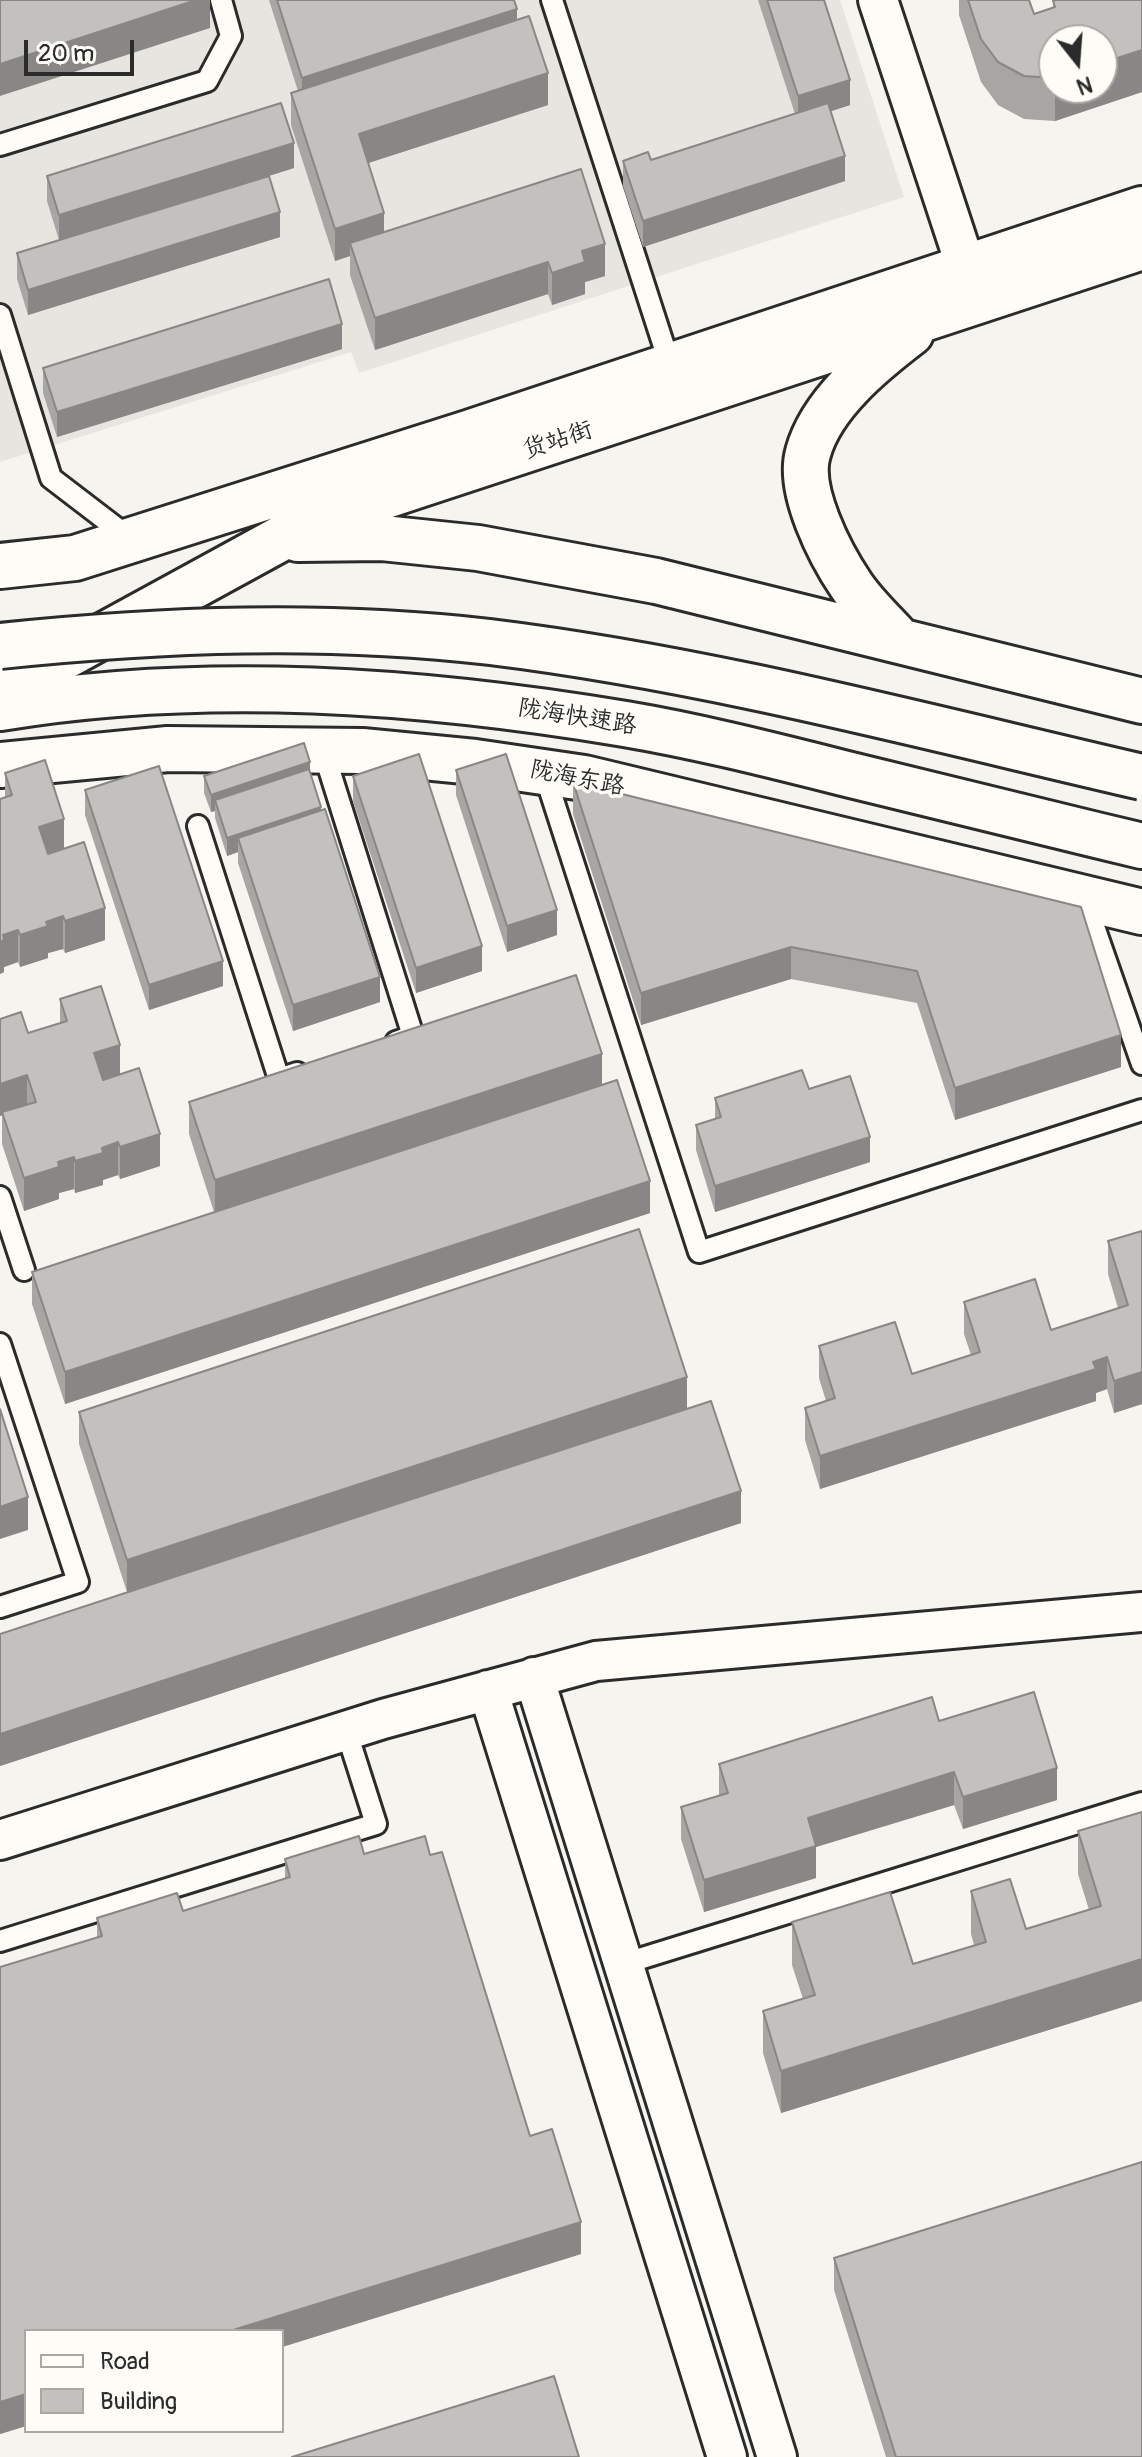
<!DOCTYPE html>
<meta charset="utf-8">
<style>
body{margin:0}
#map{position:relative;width:1142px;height:2457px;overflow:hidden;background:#f5f4ef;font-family:Pangolin,sans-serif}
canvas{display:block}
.legend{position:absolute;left:24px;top:2329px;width:260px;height:104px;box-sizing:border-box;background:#fdfcf7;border:2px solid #a9a8a5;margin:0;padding:10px 14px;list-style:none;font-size:24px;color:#2b2b2b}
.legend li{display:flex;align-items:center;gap:16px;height:40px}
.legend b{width:40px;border:2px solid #a9a8a5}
.north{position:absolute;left:1038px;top:24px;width:80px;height:80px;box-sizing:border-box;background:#fdfcf7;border:2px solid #a9a8a5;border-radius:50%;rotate:163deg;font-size:22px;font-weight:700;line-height:32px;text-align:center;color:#2b2b2b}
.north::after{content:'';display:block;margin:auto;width:28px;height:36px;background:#2b2b2b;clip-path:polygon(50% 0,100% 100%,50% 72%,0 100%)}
.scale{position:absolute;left:24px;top:40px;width:110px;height:36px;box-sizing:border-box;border:4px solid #2b2b2b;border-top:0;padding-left:10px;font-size:24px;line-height:28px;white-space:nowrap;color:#2b2b2b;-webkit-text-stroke:6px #fdfcf7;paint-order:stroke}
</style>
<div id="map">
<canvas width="1142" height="2457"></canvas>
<ul class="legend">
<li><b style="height:10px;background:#fdfcf7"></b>Road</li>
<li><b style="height:22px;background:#c2c1be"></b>Building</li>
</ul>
<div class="north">N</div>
<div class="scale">20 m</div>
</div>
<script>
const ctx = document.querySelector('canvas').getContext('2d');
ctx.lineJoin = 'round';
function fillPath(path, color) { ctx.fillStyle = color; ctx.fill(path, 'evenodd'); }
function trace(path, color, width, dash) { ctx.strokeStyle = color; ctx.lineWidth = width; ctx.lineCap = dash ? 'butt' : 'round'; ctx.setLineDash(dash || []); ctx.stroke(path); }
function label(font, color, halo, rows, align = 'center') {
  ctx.font = font + ' Pangolin,"LXGW WenKai TC",sans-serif'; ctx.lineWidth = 7; ctx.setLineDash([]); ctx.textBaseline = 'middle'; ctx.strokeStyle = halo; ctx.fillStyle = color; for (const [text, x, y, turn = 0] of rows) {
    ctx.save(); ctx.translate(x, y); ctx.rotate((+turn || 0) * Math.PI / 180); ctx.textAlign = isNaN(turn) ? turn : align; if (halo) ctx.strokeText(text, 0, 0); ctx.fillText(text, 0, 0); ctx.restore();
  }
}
fillPath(new Path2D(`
 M0 0H840L904 197 359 373 351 352 0 462Z`), '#e6e5e0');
const lane = new Path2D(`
 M552 0 670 365
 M0 145 207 81 231 36 221 0
 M0 315 51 478 132 540
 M323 750 413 1036 396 1042
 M544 772 699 1252 1142 1110
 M198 826 279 1079 297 1073
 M1084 898 1142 1064
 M0 1197 24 1270
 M0 1344 78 1582 0 1607
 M0 1941 376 1824 346 1730
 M623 1964 1142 1803`);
const street = new Path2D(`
 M878 0 966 267
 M534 1677 777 2457
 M488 1690 727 2457
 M0 1840 383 1719 596 1661 1142 1612`);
const secondary = new Path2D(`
 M298 539 382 538 478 548 656 581 1142 701
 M0 566 75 558 468 433 1142 209
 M900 641C884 623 864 605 851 585 830 554 797 490 808 453 821 404 873 362 911 333
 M0 692 280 539 361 504 1142 247
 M0 765 168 749 362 751 475 762 584 778 1142 912`);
const highway = new Path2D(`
 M0 708C205 674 421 690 625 724 702 737 779 757 855 776 950 799 1046 823 1142 846`);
trace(lane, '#2b2b2b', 26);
trace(street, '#2b2b2b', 44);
trace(secondary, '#2b2b2b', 50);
trace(highway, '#2b2b2b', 50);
trace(lane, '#fdfcf7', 20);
trace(street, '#fdfcf7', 38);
trace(secondary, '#fdfcf7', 44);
trace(highway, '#fdfcf7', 44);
const highwayBridge = new Path2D(`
 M0 646C164 629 325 623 490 642 710 669 926 727 1142 777`);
trace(highwayBridge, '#2b2b2b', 50, []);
trace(highwayBridge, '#fdfcf7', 44);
fillPath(new Path2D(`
 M269 0H514L517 20 548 105 368 163 384 232 581 169 605 276 585 282V294L552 305 548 294 375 350 350 275V256L335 261 291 125V93L298 91Z
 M758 0H824L850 105 831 111 845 181 643 247 623 186V161L651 160 795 114Z
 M959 0H1029L1034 14 1053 8V1L1142 0V92L1055 121 1024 119 998 105 981 82 959 15ZM1054 40 1102 88H1054Z
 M294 168 269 176 280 237 28 315 17 279V253L59 240 47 201V176Z
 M342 349 57 437 43 393V368Z
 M456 770 557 935 507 952 456 795Z
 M5 773 64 848 105 940 65 953 63 949 48 953V958L20 967 18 962 4 967V972L0 974V799L5 797Z
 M310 774 380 1002 293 1031 238 863V852L227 856 215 818V811L211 812 204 793V776Z
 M353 776 482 971 416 993 353 801Z
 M573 782 1121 1067 955 1120 917 1003 791 979 641 1025 573 814Z
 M85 790 223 986 149 1010 85 815Z
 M60 999 120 1074 160 1166 120 1179 118 1175 103 1180V1185L75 1193 74 1189 59 1193V1199L24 1211 2 1144V1115L0 1116V1019L28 1033 60 1023Z
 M602 1085 650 1213 65 1404 32 1304V1272L214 1212 189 1134V1102Z
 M809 1089 870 1162 715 1212 696 1150V1125L715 1119V1098Z
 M1142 1231V1404L1114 1413 1107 1389 1096 1393V1401L820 1489 805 1440V1408L826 1401 819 1378V1346L912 1374 971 1355 964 1334V1302L1051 1330 1118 1308 1108 1274V1241Z
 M687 1409 741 1523 0 1766V1634L127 1592 79 1444V1412Z
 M939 1721 1057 1800 963 1829 954 1805 816 1847V1878L704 1912 681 1839V1807L719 1796V1764Z
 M1142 1812V2001L781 2113 763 2053V2011L803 1999 792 1965V1922L913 1964 974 1945 971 1934V1891L1026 1929 1089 1910 1078 1874V1831Z
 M364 1854 430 1855 530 2136 581 2254 282 2347V2331H26V2426L0 2434 97 1938V1918L183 1911 285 1879V1859Z
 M834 2258 1142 2457H886L834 2290Z`), '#a7a6a3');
fillPath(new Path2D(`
 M196 0H210V28L0 96V64Z
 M517 9V34L302 103V78Z
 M1142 50V92L1055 121V88H1102V63Z
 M548 73V105L359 166V134Z
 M850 80V105L798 122V96Z
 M294 143V168L59 241V215Z
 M845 156V181L643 247V221Z
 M280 212V237L28 315V290Z
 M384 213V246L350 243V256L335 261V229Z
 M605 244V276L585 282V294L552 305V273L582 251Z
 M548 262V294L375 350V318Z
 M342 324V349L57 437V412Z
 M310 762V780L215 800V811L211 812V795Z
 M321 807V825L238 838V852L227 856V838Z
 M64 819V851L39 859V827Z
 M105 908V940L65 953V921Z
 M557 910V935L507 952V926Z
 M63 916V949L48 953V958L20 967V935L46 922Z
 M18 930V962L4 967V972L0 974V942L3 935Z
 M482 946V971L416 993V968Z
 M791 947V979L641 1025V993Z
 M223 961V986L149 1010V985Z
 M380 977V1002L293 1031V1005Z
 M1121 1035V1067L955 1120V1088Z
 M120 1045V1077L94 1085V1053Z
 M602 1054V1086L215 1213V1180Z
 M27 1075V1107L0 1116V1084Z
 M160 1134V1166L120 1179V1147Z
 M870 1137V1162L715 1212V1186Z
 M118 1142V1175L103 1180V1185L75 1193V1161L102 1148Z
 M74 1157V1189L59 1193V1199L24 1211V1178L58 1162Z
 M650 1181V1213L65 1404V1372Z
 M1107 1357V1389L1096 1393V1401L820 1489V1456Z
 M1142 1372V1404L1114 1413V1381Z
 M687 1377V1409L127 1592V1560Z
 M741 1491V1523L0 1766V1734Z
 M28 1497V1530L0 1539V1507Z
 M1057 1768V1800L963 1829V1797Z
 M954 1772V1805L816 1847V1878L704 1912V1880L808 1818Z
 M1142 1959V2001L781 2113V2071Z
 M581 2222V2254L282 2347V2331H230Z
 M26 2394V2426L0 2434V2402Z`), '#888785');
const building = new Path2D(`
 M0 0H196L0 64Z
 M277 0H514L517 9 302 78Z
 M767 0H824L850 80 798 96Z
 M968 0H1029L1034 14 1055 7 1053 1 1056 0H1142V50L1102 63V40H1054V78L1024 76 998 62 981 39Z
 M529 16 548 73 359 134 384 213 335 229 291 93Z
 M281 103 294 143 59 215 47 176Z
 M828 103 845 156 643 221 623 161 648 152 651 160Z
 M581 169 605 244 582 251 585 262 552 273 548 262 375 318 350 243Z
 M269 176 280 212 28 290 17 253Z
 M329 279 342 324 57 412 43 368Z
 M304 743 310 762 211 795 204 776Z
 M419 754 482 946 416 968 353 776Z
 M506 754 557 910 507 926 456 770Z
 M45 760 64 819 39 827 48 854 84 842 105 908 65 921 63 916 46 922 48 926 20 935 18 930 3 935 4 940 0 942V799L12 795 5 773Z
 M159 766 223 961 149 985 85 790Z
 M309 769 321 807 227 838 215 800Z
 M573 782 1081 907 1121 1035 955 1088 917 971 791 947 641 993Z
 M325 809 380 977 293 1005 238 838Z
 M576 975 602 1054 215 1180 189 1102Z
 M101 986 120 1045 94 1053 103 1080 139 1068 160 1134 120 1147 118 1142 102 1148 103 1153 75 1161 74 1157 58 1162 59 1167 24 1178 2 1112 36 1102 27 1075 0 1084V1019L21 1012 28 1033 67 1021 60 999Z
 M802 1070 809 1089 850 1076 870 1137 715 1186 696 1125 721 1117 715 1098Z
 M617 1080 650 1181 65 1372 32 1272Z
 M639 1229 687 1377 127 1560 79 1412Z
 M1142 1231V1372L1114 1381 1107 1357 1093 1362 1096 1369 820 1456 805 1408 835 1398 819 1346 895 1322 912 1374 980 1352 964 1302 1035 1279 1051 1330 1128 1305 1108 1241Z
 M711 1401 741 1491 0 1734V1634Z
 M0 1409 28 1497 0 1507Z
 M1034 1692 1057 1768 963 1797 954 1772 808 1818 816 1846 704 1880 681 1807 728 1793 719 1764 932 1697 939 1721Z
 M1142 1812V1959L781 2071 763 2011 815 1995 792 1922 890 1892 913 1964 986 1942 971 1891 1010 1879 1026 1929 1101 1906 1078 1831Z
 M359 1836 364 1854 425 1836 430 1855 442 1852 530 2136 552 2129 581 2222 230 2331H26V2394L0 2402V1967L102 1936 97 1918 177 1893 183 1911 290 1877 285 1859Z
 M1142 2162V2457H896L834 2258Z
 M554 2376 579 2457H292Z`);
fillPath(building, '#c2c1be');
trace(building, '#888785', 2);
label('24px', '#2b2b2b', '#fdfcf7', [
 ["货站街",558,441,-18],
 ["陇海快速路",577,718,9],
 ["陇海东路",577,779,11]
]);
</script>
